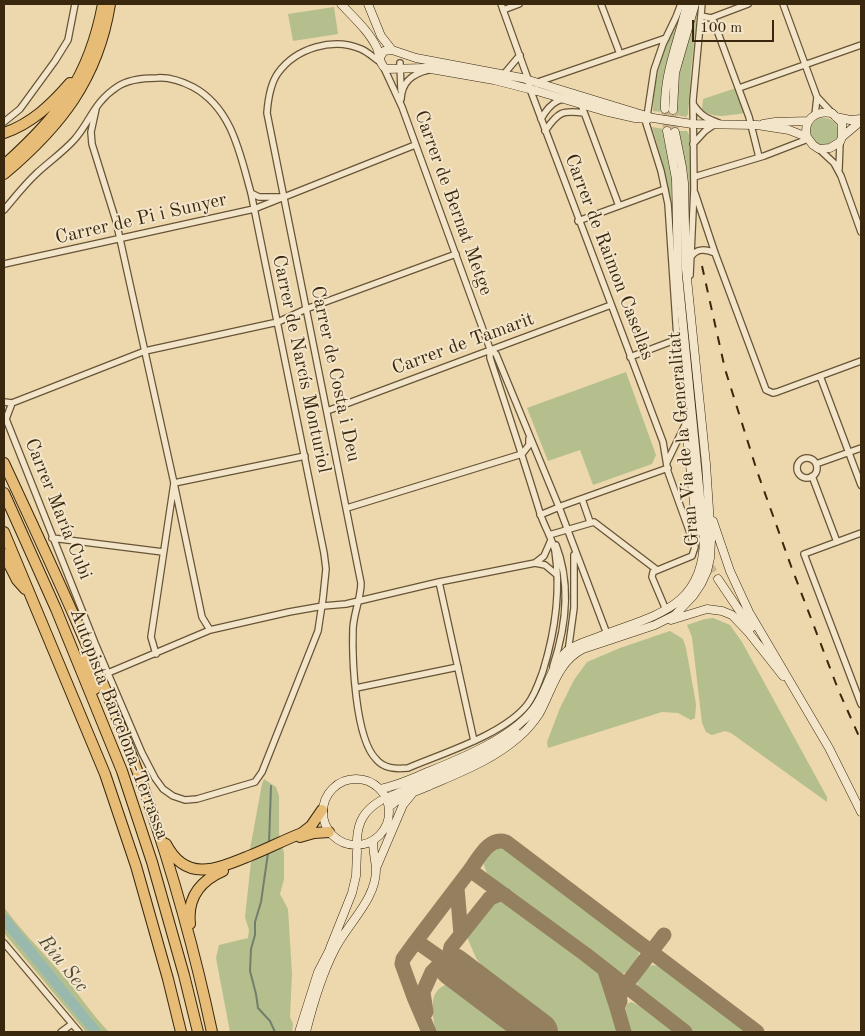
<!DOCTYPE html>
<meta charset="utf-8">
<style>
body{margin:0}
#map{position:relative;width:865px;height:1036px;overflow:hidden;background:#edd7ad;font-family:"Old Standard TT",serif}
canvas{display:block}
.frame{position:absolute;inset:0;border:5px solid #3a280e;pointer-events:none}
.scale{position:absolute;left:692px;top:20px;width:82px;height:22px;box-sizing:border-box;border:2px solid #3a280e;border-top:0;padding-left:6px;font-size:15px;line-height:18px;white-space:nowrap;color:#3a280e;-webkit-text-stroke:4px #f3e5ca;paint-order:stroke}
</style>
<div id="map">
<canvas width="865" height="1036"></canvas>
<div class="frame"></div>
<div class="scale">100 m</div>
</div>
<script>
const ctx = document.querySelector('canvas').getContext('2d');
ctx.lineJoin = 'round';
function fillPath(path, color) { ctx.fillStyle = color; ctx.fill(path, 'evenodd'); }
function trace(path, color, width, dash) { ctx.strokeStyle = color; ctx.lineWidth = width; ctx.lineCap = dash ? 'butt' : 'round'; ctx.setLineDash(dash || []); ctx.stroke(path); }
function label(font, color, halo, rows, align = 'center') {
  ctx.font = font + ' "Old Standard TT",serif'; ctx.lineWidth = 4; ctx.setLineDash([]); ctx.textBaseline = 'middle'; ctx.strokeStyle = halo; ctx.fillStyle = color; for (const [text, x, y, turn = 0] of rows) {
    ctx.save(); ctx.translate(x, y); ctx.rotate((+turn || 0) * Math.PI / 180); ctx.textAlign = isNaN(turn) ? turn : align; if (halo) ctx.strokeText(text, 0, 0); ctx.fillText(text, 0, 0); ctx.restore();
  }
}
fillPath(new Path2D(`
 M684 4 666 64 662 112 653 111C654 71 667 40 684 4Z
 M698 4 691 71 688 114 686 117 677 115C675 74 687 43 698 4Z
 M334 7 338 34 293 41 288 14Z
 M736 88 744 113C730 115 713 120 702 109L703 99Z
 M810 132a14 14 0 1 1 28 0a14 14 0 1 1-28 0Z
 M652 127 664 129 673 176 674 236C670 198 663 162 652 127Z
 M678 131H687L689 135 691 174 687 249Z
 M626 372 656 455 652 464 593 485 580 450 548 461 527 408Z
 M713 618 730 625 742 642 827 797V802L731 733 725 731 712 735 706 732 702 723 692 637 687 625 705 619Z
 M670 631 683 639 686 648 696 704 695 718 691 720 678 713 662 712 548 748 547 742 560 708 574 680 587 662 620 648Z
 M264 779 276 787 279 796V834L284 853V879L280 894 288 909 292 974 290 1017 293 1024 292 1032H230L216 958 219 945 248 938 249 930 245 917 251 862 250 849 262 784Z
 M498 848H504L515 855 628 940 639 953C638 962 631 971 623 974L606 966 495 882 487 873 483 863 488 854Z
 M496 902H501L514 908 598 971 603 981 619 1032H560L491 979 476 958 467 937 482 916Z
 M4 907C21 931 41 950 60 972 77 991 91 1014 109 1032H86L4 933Z
 M652 965C668 965 733 1019 750 1032 733 1032 713 1035 695 1032 689 1031 641 993 638 986 635 978 645 968 652 965Z
 M448 984 455 986 516 1032H436C433 1017 426 990 448 984Z
 M631 1002 647 1009 678 1032H630L625 1010 627 1004Z`), '#b4bf8d');
trace(new Path2D(`
 M269 844 271 786
 M268 853 261 902 255 922V935L251 949 250 971 256 994 258 1008 270 1021 275 1032`), '#737f6e', 2);
trace(new Path2D(`
 M4 919 96 1032`), '#99b9ae', 10);
trace(new Path2D(`
 M470 870C479 858 489 836 506 842L757 1032
 M457 888 461 934
 M416 941 403 959 402 964 414 997 429 1032
 M453 967 416 941 470 870 585 954 685 1032
 M453 967C448 960 449 956 451 947L490 898 500 894 505 895
 M605 971 617 1008 620 995 625 986 664 935
 M620 1001 617 1008 624 1032
 M426 1012 423 992 432 972 437 967 443 965 453 967`), '#94805e', 15);
trace(new Path2D(`
 M453 967 539 1032`), '#94805e', 38);
trace(new Path2D(`
 M665 109 667 131
 M673 110 675 132
 M697 532 701 552 718 579`), '#c9b48d', 8, [8, 4]);
const street = new Path2D(`
 M501 4 528 79 530 89 663 442 668 472 695 547 692 556 653 572 652 577 666 610
 M601 4 620 54
 M681 4 676 17 663 44 654 70 646 123 661 171 668 204 677 338 684 351
 M783 4 817 97 832 113
 M503 10 519 4
 M701 16 711 18 714 22 749 117 759 157
 M711 18 748 4
 M380 62C374 58 368 52 361 49 333 37 296 48 278 73 270 84 268 100 267 113L361 583C361 598 354 612 353 628 352 658 355 738 376 759 384 769 396 769 408 768 443 753 503 735 527 705 535 695 539 682 543 671 555 632 561 591 555 551 552 538 544 526 540 513 524 461 507 409 490 358V349L402 107 384 68
 M400 63 401 90
 M504 74 520 55
 M538 82 666 38
 M739 88 861 45
 M401 99C402 82 412 74 428 70
 M581 104 619 206
 M693 104C700 115 707 119 719 123
 M96 109 91 132 92 144 116 221 174 483 151 637 156 654
 M815 115 817 97
 M541 119C551 101 562 95 582 100
 M4 122 20 109 55 61 68 40 75 4
 M545 131C558 112 562 110 584 113
 M693 144 705 131 715 124
 M819 149 834 163 841 176 861 232
 M839 169 840 142
 M694 177 764 156 808 139
 M251 193 259 197H281
 M695 193 715 253 766 390 773 393 777 392 861 361
 M4 210C15 197 25 184 37 173 49 162 63 152 74 140 90 122 94 102 117 87 127 80 144 78 157 78 170 77 181 81 193 87 232 108 240 154 251 193L324 553 326 569 323 598 318 631 262 772 255 782 197 799 185 800 173 796 163 789 155 778 142 753 95 643 6 419 12 403
 M578 221 665 189
 M691 257C696 248 706 249 715 253
 M4 264 254 209 415 145
 M690 275 694 189 693 100 702 4
 M490 349 496 354 559 507 607 634
 M630 357 675 340 677 338
 M820 376 861 485
 M4 402 12 403 145 351 278 322 306 309 456 254
 M327 411 611 305
 M797 468a10 10 0 1 1 20 0a10 10 0 1 1-20 0Z
 M667 462 687 421
 M816 464 861 448
 M812 476 837 542
 M582 499 590 522
 M347 508 522 454 529 445V439
 M540 515 564 505 668 468
 M861 533 804 554 861 704
 M549 535 594 522 657 570
 M52 538 163 552
 M535 563 545 565 557 575
 M439 582 474 741
 M210 630 202 617 174 483 305 456
 M568 652 574 608V555
 M553 666C566 627 571 584 556 545
 M108 673 210 630 289 612 323 606 346 604 439 582 535 563 544 556 551 540
 M356 688 458 667
 M4 943 79 1032
 M61 1032 72 1024`);
const secondary = new Path2D(`
 M341 4C353 17 369 31 377 48 380 56 379 64 386 69L425 68 494 80 537 91 604 111 635 118 648 119
 M368 4 381 36 392 50
 M380 57 384 51 392 50 416 58 522 78 653 118 692 124 757 125 789 130 807 137 813 145 819 149 830 148 840 142 842 137V123L832 113C815 110 803 120 807 137
 M665 109C664 72 679 40 687 4
 M673 110 675 73 695 4
 M836 117 850 120 861 119
 M763 124 775 122 809 121
 M842 137 861 121
 M688 415V445L697 532
 M713 521 730 571 749 612 829 748 861 812
 M718 579 751 628
 M671 620 707 609 722 611 732 615 749 633 783 676
 M323 812a33 33 0 1 1 66 0a33 33 0 1 1-66 0Z
 M380 789C397 786 413 778 430 771 462 758 511 738 533 710 547 693 549 668 567 651 575 644 588 641 598 637 653 615 704 610 704 537L678 275 676 179 667 131
 M391 796C434 777 479 761 516 732
 M389 807C401 796 414 792 429 786 461 772 493 760 519 737 527 730 533 723 539 714 552 691 557 662 583 649L655 625 675 615 693 596 701 584 707 571 710 558 711 540 706 464 686 269 684 183 682 167 675 132
 M357 839C358 821 365 810 380 801
 M377 866 403 805 412 794
 M330 948 352 893 356 876 357 851
 M299 1032 318 972 332 945
 M306 1032C313 1004 322 974 335 949 348 923 377 899 376 868 375 859 373 850 373 841`);
const highway = new Path2D(`
 M4 133C31 124 51 105 70 83
 M4 165C59 116 89 78 103 4
 M4 174C61 126 98 79 110 4
 M4 463C55 572 106 682 146 795 173 873 195 952 212 1032
 M4 493 56 609 122 771 152 862 184 975 198 1032
 M4 532 105 774 136 866 168 979 181 1032
 M4 554 17 580 25 589
 M85 658 95 689
 M300 837 314 833 329 832
 M166 844C186 883 217 869 249 856 267 849 284 840 302 833L311 826 322 810
 M190 924C187 898 200 881 223 871`);
trace(street, '#675436', 8);
trace(secondary, '#3a280e', 9);
trace(highway, '#3a280e', 12);
trace(street, '#f3e5ca', 5.5);
trace(secondary, '#f3e5ca', 8);
trace(highway, '#e6bc76', 10);
trace(new Path2D(`
 M702 266 725 369 757 471 791 566 838 689 861 741`), '#3a280e', 2, [9, 9]);
label('19px', '#3a280e', '#f3e5ca', [
 ["Carrer de Bernat Metge",453,203,70],
 ["Carrer de Pi i Sunyer",141,219,-13],
 ["Carrer de Raimon Casellas",609,257,69],
 ["Carrer de Tamarit",463,344,-20],
 ["Carrer de Narcís Monturiol",301,364,78],
 ["Carrer de Costa i Deu",335,374,78],
 ["Gran Via de la Generalitat",684,439,-95],
 ["Carrer María Cubi",58,509,68],
 ["Autopista Barcelona-Terrassa",119,724,69]
]);
label('italic 20px', '#524c36', '#f3e5ca', [
 ["Riu Sec",63,964,51]
]);
</script>
